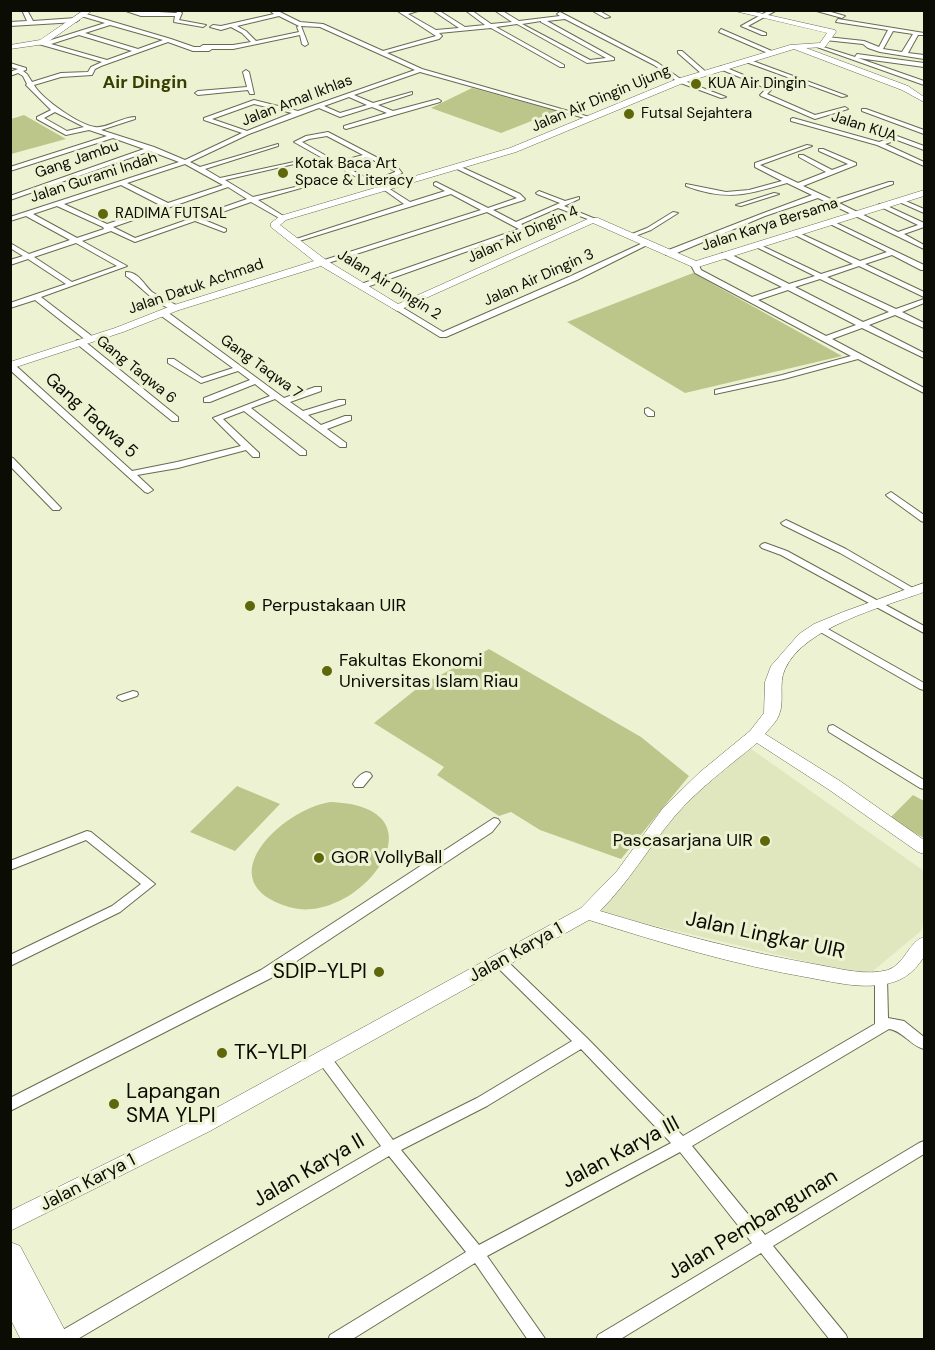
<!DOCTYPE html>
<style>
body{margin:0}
#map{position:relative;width:935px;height:1350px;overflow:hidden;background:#edf3d2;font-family:"DM Sans",sans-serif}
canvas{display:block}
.frame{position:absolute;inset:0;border:12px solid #0b0c03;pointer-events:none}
</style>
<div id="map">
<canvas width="935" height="1350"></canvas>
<div class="frame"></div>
</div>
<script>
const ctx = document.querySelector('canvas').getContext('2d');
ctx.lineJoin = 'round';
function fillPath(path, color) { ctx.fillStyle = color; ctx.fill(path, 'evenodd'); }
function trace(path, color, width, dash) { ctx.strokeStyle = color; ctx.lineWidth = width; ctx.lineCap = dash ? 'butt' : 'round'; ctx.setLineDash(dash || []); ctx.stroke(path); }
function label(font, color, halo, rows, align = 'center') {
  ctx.font = font + ' "DM Sans",sans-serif'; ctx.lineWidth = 6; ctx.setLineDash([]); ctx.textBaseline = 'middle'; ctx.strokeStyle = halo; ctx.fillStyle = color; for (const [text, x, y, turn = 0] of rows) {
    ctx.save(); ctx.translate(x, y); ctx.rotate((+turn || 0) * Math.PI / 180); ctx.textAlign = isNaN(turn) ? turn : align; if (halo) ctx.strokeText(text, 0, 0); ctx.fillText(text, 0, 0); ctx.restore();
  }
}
fillPath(new Path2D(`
 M747 746 924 871V921L921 931 867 976 597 912 669 812Z`), '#e0e7bf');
fillPath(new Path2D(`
 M472 88 557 111 501 133 431 108Z
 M24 115 66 139 11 154V119Z
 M693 273 842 356 685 393 567 322Z
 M489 649 641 737 689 776 621 859 540 830 511 812 499 816 437 775 444 767 374 723 420 686Z
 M237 786 280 804 235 851 190 832Z
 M913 795 924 801V838L889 819Z
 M330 802C452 806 358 928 289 907 206 882 281 810 330 802Z`), '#bcc68a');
const street = new Path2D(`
 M22 10H27L33 21 76 18 79 20 76 22 10 26V22L27 21Z
 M123 10 176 13 179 11 182 13 179 20 206 25 203 27 174 22 175 16H141Z
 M269 10H276L300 22 323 24 383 51 436 36 396 10H421L408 14 436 30 459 28 432 10H438L465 27 485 25 465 10H471L491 24 512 22 494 10H501L519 21 560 16 557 14 560 12 658 63 682 80 726 97 721 98 678 82 654 65 565 19 547 21 614 58V60L587 63 517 24 496 27 564 65V67H560L491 28 439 33 442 36 439 39 387 53 422 69 593 118 588 119 420 72 354 95 373 103 412 92V94L378 105 393 111 438 99 441 101 440 102 346 129 344 128V126L387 113 372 107 340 117 319 108 249 134 190 162 200 167 278 144V146L205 169 220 178 294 162V164L225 180 253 197 312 183V185L258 200 285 217V219H281L251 202 202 219 226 229V231L224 232 195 221 135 242 111 231 82 241 127 266 41 297 93 337V341H87L35 300 10 308V303L66 284 28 259 10 265V260L23 256 10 248V243L29 254 70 240 26 216 10 221V217L179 162 150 151 10 200V196L144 149 113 138 10 171V167L107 136 89 130 66 135 37 119V117L51 110 26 85 27 84 23 76 18 73 10 76V72L18 69 10 67V63L26 68V70L23 71 27 74 32 82 61 73 88 72 91 67 102 62 35 43 38 41 45 42 105 23 81 16 83 13 171 39 194 47H200L203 45H233L251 42 242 33 231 27 221 30 210 27 213 25 221 26 274 14ZM279 16 299 26 297 27 299 32 256 41 246 31 237 26ZM541 21V22L606 58 590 60 522 24ZM110 25 163 40 138 49 85 33ZM301 26 320 27 415 70 298 111 254 100 204 118V120L242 133 185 160 154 147 101 130 135 119V117C123 117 105 129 95 127 79 125 42 99 34 85L61 77 92 75 95 69 101 66 168 42 193 51H209L212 49H233L300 35 302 44 305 46 308 44ZM79 35 132 51 107 60 51 44ZM349 97 367 105 340 113 324 106ZM254 104 292 113 247 131 212 119ZM55 112 84 127 67 131 44 118ZM185 164 223 185 168 203 127 183ZM121 185 162 206 107 224 64 204ZM228 187 247 199 135 238 113 227ZM57 206 103 227 104 229 77 238 33 214ZM76 243 117 266 72 282 34 257Z
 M591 10H598L610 17 605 18Z
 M770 10H777L748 26 766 33V35H762L741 26Z
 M813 10H824L845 16 842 18Z
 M838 19 924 33V35H918L908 53 924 55V59L880 52 868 48 863 44 825 40 827 37 864 41 879 47 888 30 836 22ZM893 31 913 34 902 52 883 49Z
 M721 29 774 52 775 53 770 54 719 32Z
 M817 45 855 57 857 54 924 63V67L858 58 924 81V85L817 47Z
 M678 51H682L706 72V74H702L678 53Z
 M746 60H750L847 96 842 97 746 62Z
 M722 66 765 84 771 90 767 94 815 115 845 107 848 109 815 119 761 96 760 95 765 90 761 86 720 69V67Z
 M246 70 249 72 254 94H250L248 90 198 95 195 93 198 91 247 87 243 72Z
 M862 109H866L924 130V134L862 111Z
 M793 118 879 142 897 136 924 146V150L897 140 885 144 924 162V166L877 145 791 121V119Z
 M328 132 399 169 402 173 385 181 367 183 294 142 306 136ZM327 136 363 155 337 162 302 142 309 139ZM367 157 395 171V172C368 184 366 178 342 164Z
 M807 145 812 146 760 165 798 183 826 172 799 157V155H803L832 170 848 164 819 151V149H823L856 163V165L803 186 833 200 889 182H893V184L839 203 898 232 918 225 879 206V204H883L924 223V227L904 234 924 245V249L818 198 765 216 672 255H666V251L761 214 812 195 787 183C747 195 726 201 686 186V184L726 192 749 190 782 181 755 167V163Z
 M459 166 520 194 525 199 524 200 493 210 516 222 560 203 537 194 536 193 539 191 565 201 579 197V199L564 206 598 220 593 221 558 208 521 224 527 228V230L364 288 360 286 361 284 519 229 487 212 325 264 318 262 481 210 451 194 296 242 290 241 404 204 383 189 382 188 385 186 410 202 445 191 434 185V183L436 182 488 208 517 198 457 169 456 168Z
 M774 193 779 194 741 206 736 205Z
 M897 199H901L924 209V213L897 201Z
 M673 212 678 213 651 230 630 238 627 236 647 228Z
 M830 220 924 265V270H921L892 255 865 264 924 292V297L859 266 827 277 896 309 924 299V303L902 312 924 323V328L895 315 869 325 924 353V358L862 328 832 339 924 388V393L858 359 784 379 715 394V390L782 375 851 356 695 273 691 265 698 263 701 270 752 297 782 287 722 257V253H728L789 284 815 276 754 246V244H758L821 274 853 264 793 234V232H797L860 261 887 252 828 223 827 222ZM820 279 889 312 863 322 795 287ZM788 290 856 325 826 336 758 300Z
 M645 242 651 243 577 280 446 337H440L393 308 400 306 443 332 571 276Z
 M126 272C139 272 144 285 152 292 160 297 170 302 178 306V310C160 310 140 285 126 276Z
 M160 311H166L284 398 315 387H321V391L290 402 303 411 339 400H345V404L308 415 321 425 345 416H351V420L327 429 346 443V447H340L275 399 251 408 306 451V455H300L244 411 223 419 259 453V457H253L246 450 178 468 137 475 153 490 148 493 145 492 10 370V364H14L132 471 177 462 241 446 213 418 270 396 255 384 210 402H204V398L250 380 238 371 201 383 168 363V359H174L202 378 233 368 160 315Z
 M77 340H83L178 417V421H172L77 344Z
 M648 408 654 412V416H648L645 413V409Z
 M10 457 13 458 59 506 61 508 59 510H53L10 466Z
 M891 492 924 515V522L921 521 888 497 886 495Z
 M786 520 846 549 918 591 916 593H910L840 553 783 525 781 523Z
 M765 543 787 551 924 626V633L781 555 762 548 760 546 762 544Z
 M819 624 924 683V690L920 689 815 629 814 627 815 625Z
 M133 691 137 692 138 694 137 696 122 701 117 698 118 696Z
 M833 725 924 780V789L920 788 829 732 828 729 829 726Z
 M366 772 370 773 372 776 363 787H355L353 784C356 779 360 774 366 772Z
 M494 818 498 819 500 822 492 832 271 978 10 1111V1098L261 970Z
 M87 831 91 832 155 884 120 912 10 966V955L112 906 141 884 86 840 10 870V861Z
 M500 957 505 959 587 1038 683 1136 875 1024V978L876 974 881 973 886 974 887 978 888 1018 904 1021 924 1037V1049C911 1046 903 1031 889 1029L692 1146 765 1235 919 1143 924 1141V1154L773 1246 846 1335 848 1340H830L761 1253 619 1340H596L598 1335 752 1243 680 1152 487 1256 546 1340H528L475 1263 351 1340H328L330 1335 466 1252 389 1156 76 1340H52L54 1335 381 1146 318 1061 316 1057 318 1053 323 1052 328 1053 393 1140 477 1098 572 1041 495 965 494 962 495 959ZM581 1049 671 1143 479 1245 401 1150 487 1106Z`);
const secondary = new Path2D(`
 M84 10H93L45 44 10 49V45L40 40Z
 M731 10H746L835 30 836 32 825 47 806 48 908 86 924 97V102L902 90 794 49 683 83 516 152 286 220 280 225 326 260 398 304 590 218H598L696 261 921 191 924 190V196L695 268 593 223 397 311 321 266 179 310 123 332 10 369V362L115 328 171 306 314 261 271 227V223L280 216 510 148 677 79 790 45 820 43 827 33Z
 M924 583V592C883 607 804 627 785 669 778 684 785 701 779 715 777 721 770 728 765 734L840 781 924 840V854L918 852 828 789 757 743C729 766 698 789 674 817 649 847 629 882 600 911 672 933 745 952 819 965 841 969 866 976 888 970 905 964 909 941 924 937V957C913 974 900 983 879 985 857 988 833 982 811 978 735 965 662 943 589 920L210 1131 10 1231V1211L196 1119 581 908 617 871 663 808 700 772 750 731 764 713 765 682 771 666 799 634 814 624 843 612Z`);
const highway = new Path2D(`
 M10 1242 20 1246 70 1340H21L10 1318Z`);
trace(street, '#676c4f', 2);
trace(secondary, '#676c4f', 1);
trace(highway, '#676c4f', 1);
fillPath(street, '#fff');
fillPath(secondary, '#fff');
fillPath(highway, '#fff');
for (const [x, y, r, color] of [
 [696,84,6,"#5e670a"],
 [629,114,6,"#5e670a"],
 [283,173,6,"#5e670a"],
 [103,214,6,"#5e670a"],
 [250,606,6,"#5e670a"],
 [327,671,6,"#5e670a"],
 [765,841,6,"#5e670a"],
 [319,858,6,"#5e670a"],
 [379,972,6,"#5e670a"],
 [222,1053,6,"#5e670a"],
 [114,1104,6,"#5e670a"]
]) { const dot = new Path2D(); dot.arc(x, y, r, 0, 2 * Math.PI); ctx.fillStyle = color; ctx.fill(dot); trace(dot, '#edf3d2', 2); }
label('15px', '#0b0c03', '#edf3d2', [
 ["KUA Air Dingin",708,84],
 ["Futsal Sejahtera",641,114],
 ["Kotak Baca Art",295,164],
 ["Space & Literacy",295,181],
 ["RADIMA FUTSAL",115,214]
], 'left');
label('15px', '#0b0c03', '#edf3d2', [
 ["Jalan Air Dingin Ujung",601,99,-23],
 ["Jalan Amal Ikhlas",297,101,-21],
 ["Jalan KUA",864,127,18],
 ["Gang Jambu",77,160,-19],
 ["Jalan Gurami Indah",94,178,-18],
 ["Jalan Karya Bersama",770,225,-18],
 ["Jalan Air Dingin 4",523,235,-24],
 ["Jalan Air Dingin 3",539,278,-24],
 ["Jalan Air Dingin 2",389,285,32],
 ["Jalan Datuk Achmad",196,287,-19],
 ["Gang Taqwa 7",261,367,36],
 ["Gang Taqwa 6",136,370,39]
]);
label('bold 18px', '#383e00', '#edf3d2', [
 ["Air Dingin",145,83]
]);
label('18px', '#0b0c03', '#edf3d2', [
 ["Gang Taqwa 5",91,416,42],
 ["Jalan Karya 1",516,953,-29],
 ["Jalan Karya 1",88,1183,-27]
]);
label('18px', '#0b0c03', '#edf3d2', [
 ["Perpustakaan UIR",262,606],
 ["Fakultas Ekonomi",339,661],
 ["Universitas Islam Riau",339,682],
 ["Pascasarjana UIR",753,841,"right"],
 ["GOR VollyBall",331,858]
], 'left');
label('21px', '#0b0c03', '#edf3d2', [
 ["Jalan Lingkar UIR",765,936,12],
 ["Jalan Karya III",621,1153,-28],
 ["Jalan Karya II",309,1171,-30],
 ["Jalan Pembangunan",753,1225,-31]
]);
label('21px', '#0b0c03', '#edf3d2', [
 ["SDIP-YLPI",367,972,"right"],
 ["TK-YLPI",234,1053],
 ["Lapangan",126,1092],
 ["SMA YLPI",126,1116]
], 'left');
</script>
